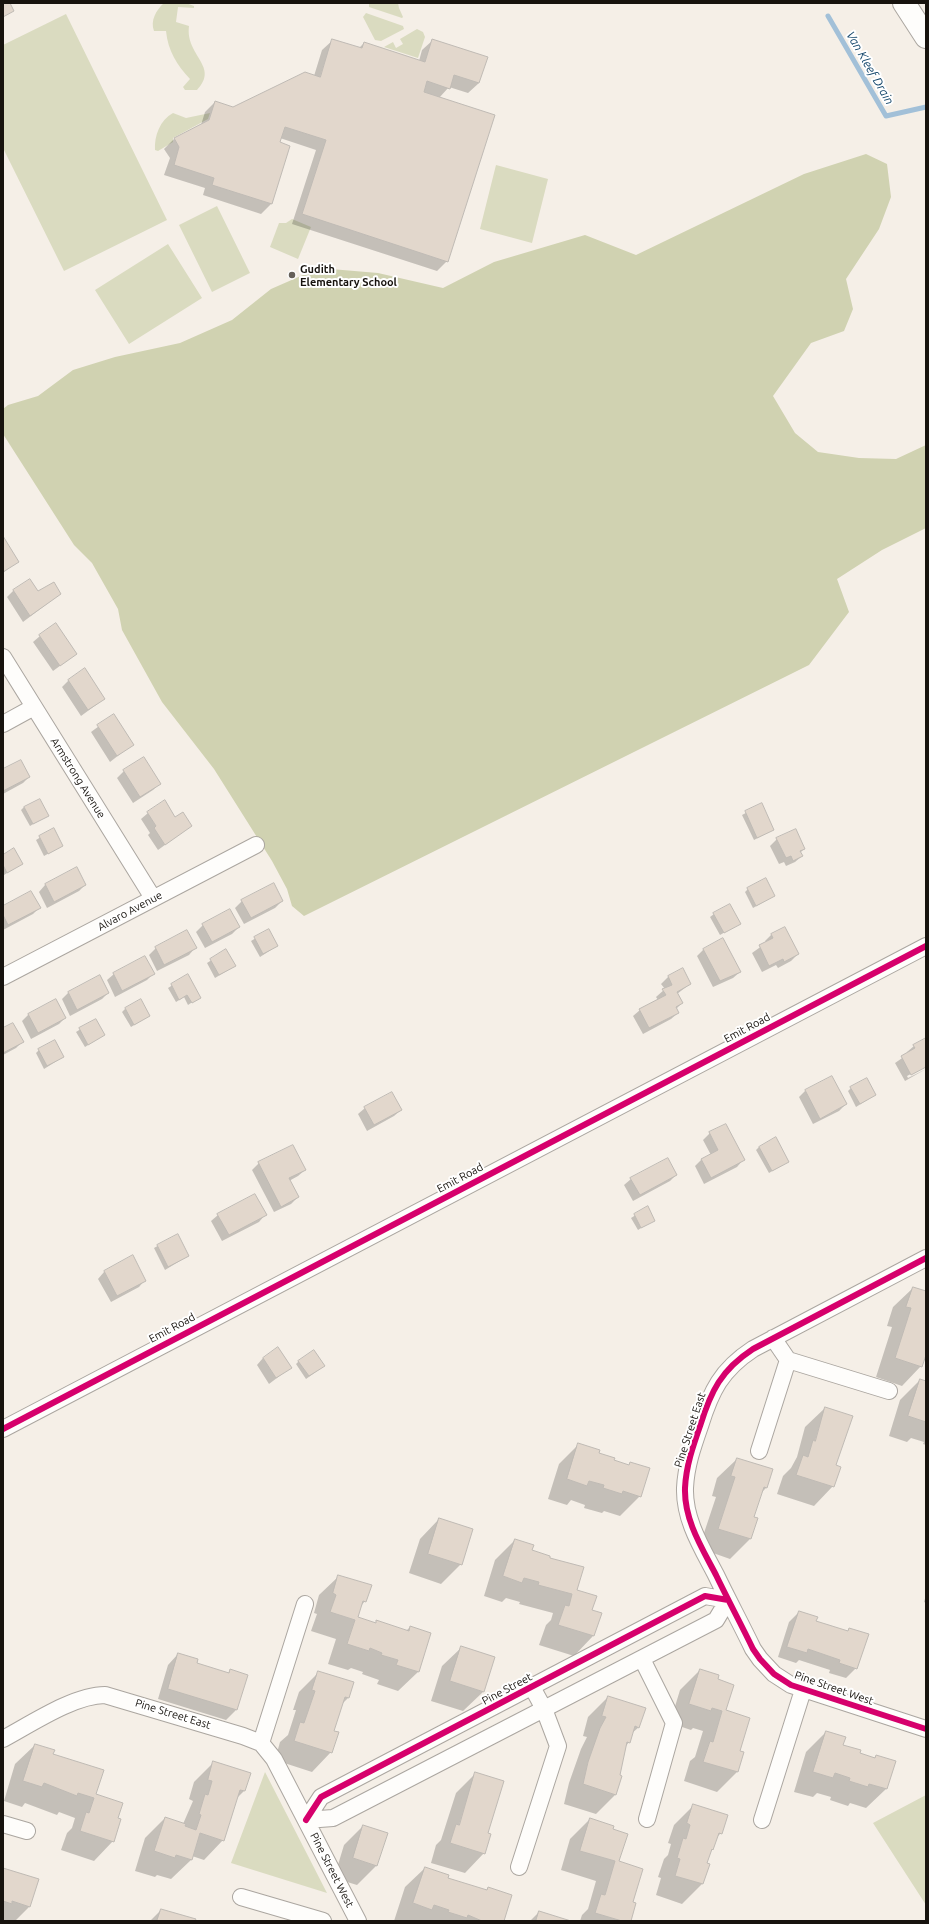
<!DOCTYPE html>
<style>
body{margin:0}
#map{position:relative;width:929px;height:1924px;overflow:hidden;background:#f5efe7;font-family:Ubuntu,sans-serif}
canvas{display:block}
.frame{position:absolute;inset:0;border:4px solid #17130e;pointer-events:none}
</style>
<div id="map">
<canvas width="929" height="1924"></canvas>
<div class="frame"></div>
</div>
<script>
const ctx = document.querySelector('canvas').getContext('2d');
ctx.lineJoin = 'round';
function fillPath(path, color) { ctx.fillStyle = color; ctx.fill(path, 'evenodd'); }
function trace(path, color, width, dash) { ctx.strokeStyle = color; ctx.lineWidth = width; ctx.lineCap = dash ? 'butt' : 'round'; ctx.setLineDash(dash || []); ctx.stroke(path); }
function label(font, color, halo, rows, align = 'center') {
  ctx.font = font + ' Ubuntu,sans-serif'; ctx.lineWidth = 4; ctx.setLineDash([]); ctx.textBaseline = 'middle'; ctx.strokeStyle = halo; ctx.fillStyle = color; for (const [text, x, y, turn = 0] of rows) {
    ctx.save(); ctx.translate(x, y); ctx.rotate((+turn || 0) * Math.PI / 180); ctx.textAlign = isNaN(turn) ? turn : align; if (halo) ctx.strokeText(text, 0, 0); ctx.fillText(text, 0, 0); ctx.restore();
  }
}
fillPath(new Path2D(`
 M164 3H186L194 6V8L178 7 176 22 189 26C185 56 220 66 197 90H185L183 87 190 79C177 65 168 51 166 31H154C150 21 156 10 164 3Z
 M369 3H398L399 8 403 17 402 18 369 7Z
 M366 13 403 26 404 29 381 41 375 40 363 17Z
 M66 14 167 220 64 271 3 148V45Z
 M417 29 423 32 425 37 418 58 384 47 393 42 396 48 403 44 400 39Z
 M173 113 186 118 210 113 208 119 173 138V142L158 151 155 150C154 136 160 120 173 113Z
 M496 165 548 179 532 243 480 229Z
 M217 206 250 273 212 292 179 225Z
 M292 219 311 227 298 259 270 247 279 223H286Z
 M168 244 202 298 129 344 95 290Z
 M265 1772 327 1893 231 1863Z
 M926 1795V1905L873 1823Z`), '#dadbc0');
fillPath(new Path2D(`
 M866 154 887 164 891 197 879 229 846 279 853 309 844 331 811 343 773 396 795 433 818 452 859 458 896 459 926 445V528L882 550 837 579 849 612 809 665 304 916 292 906 287 889 272 861 214 769 162 702 122 630 118 609 92 563 74 545 3 434V409L8 405 38 396 73 370 115 357 180 343 232 320 271 289 319 268 378 273 443 288 494 262 585 235 636 255 804 174Z`), '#d0d2b1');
fillPath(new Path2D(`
 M333 40 359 48 364 43 419 61 422 50 433 40 479 83 468 93 449 87 439 98 447 261 437 271 292 224 316 150 280 138 279 143 289 146 271 204 261 214 203 195 205 188 164 175 170 158 164 149 174 139 201 125 205 112 215 102 234 108 314 76 322 50Z
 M3 538 18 561 3 573Z
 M14 590 38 593 60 594 23 622 7 597Z
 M40 636 76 654 53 671 33 642Z
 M69 680 104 699 81 716 62 687Z
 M114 715 133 744 110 762 91 732Z
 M3 770 29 777 23 783 3 794Z
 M124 771 160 783 153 790 133 803 117 778Z
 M761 805 773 830 754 840 742 815Z
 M24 807 47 816 30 826 21 810Z
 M148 813 175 818 191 826 158 850 148 835 150 833 141 819Z
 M54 829 62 846 44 856 36 840Z
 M777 839 804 849 800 853 802 856 795 862 786 866 784 862 779 864 770 846Z
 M3 856 21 864 4 875Z
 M77 868 85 885 79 891 47 908 39 892 45 885Z
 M748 889 774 896 753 908 745 892Z
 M242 901H282L275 908 244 924 235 908Z
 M3 907 39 908 33 914 3 930Z
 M230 911 239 927 232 934 205 948 196 932 203 925Z
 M714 914 739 924 720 935 710 917Z
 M269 930 277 946 260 957 251 941Z
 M187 932 195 948 189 955 157 971 149 955 156 948Z
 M772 934 798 954 791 961 778 968 776 965 762 972 752 953 766 943 765 941Z
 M723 939 740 972 733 978 713 987 697 956 703 950Z
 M226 951 235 966 215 978 207 963Z
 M683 970 690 984 677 994 682 1003 676 1009 678 1013 671 1019 643 1034 633 1016 640 1010 658 1000 656 997 665 989 661 984 668 977Z
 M114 974H153L147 980 115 997 107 980Z
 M100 976 108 993 102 999 70 1016 62 999 68 993Z
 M187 976 200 997 188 1005 184 997 176 1002 168 988Z
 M56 1000 65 1018 59 1024 31 1039 22 1021 28 1015Z
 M125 1009 149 1016 131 1027 122 1012Z
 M95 1020 104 1035 85 1047 76 1032Z
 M3 1029 22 1042 16 1048 3 1055Z
 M926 1039V1066L907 1076 908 1078 926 1069 905 1081 895 1063 908 1054 907 1052 914 1046Z
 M39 1050 63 1057 44 1069 36 1053Z
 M851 1088 875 1095 856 1107 848 1091Z
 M805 1091 846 1104 839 1111 813 1124 799 1097Z
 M365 1108 401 1110 394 1116 367 1131 358 1114Z
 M710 1133 743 1160 737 1167 704 1184 695 1166 702 1159 711 1155 703 1140Z
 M759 1147 788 1162 769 1173 756 1150Z
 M259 1163 305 1170 298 1176 289 1181 298 1197 291 1204 274 1212 252 1170Z
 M676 1175 670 1181 633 1201 624 1185 631 1179Z
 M647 1208 654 1220 638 1230 631 1218Z
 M218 1215H265L259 1222 222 1241 211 1221Z
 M177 1235 188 1256 165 1270 154 1248Z
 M132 1257 145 1280 139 1287 111 1302 98 1279 104 1272Z
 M913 1288 926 1292V1349L921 1366 902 1386 876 1377 892 1327 887 1326 893 1307Z
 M263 1358 290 1368 269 1384 257 1365Z
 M299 1361 320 1369 306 1379 296 1364Z
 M920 1380 926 1382V1445L923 1444 924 1442 911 1438 907 1442 889 1436 900 1400Z
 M825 1408 833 1486 814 1506 777 1494 783 1476 791 1468 797 1457 805 1427Z
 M579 1444 613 1461 628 1466 630 1463 640 1496 620 1516 604 1511 602 1513 584 1508 585 1505 571 1500 567 1505 548 1499 559 1464Z
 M737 1459 772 1470 766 1488 761 1493 753 1518 756 1519 750 1539 730 1559 699 1548 716 1497 712 1496 717 1478Z
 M439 1519 461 1564 441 1584 409 1573 420 1539Z
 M515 1540 531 1551 549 1559 591 1611 600 1613 593 1636 574 1656 539 1645 546 1625 551 1620 553 1613 519 1604 520 1602 506 1598 502 1602 484 1596 495 1560Z
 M339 1576 365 1601 361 1606 357 1618 374 1624 377 1622 406 1631 410 1627 430 1633 418 1672 398 1691 377 1684 379 1680 362 1674 363 1672 351 1668 348 1670 328 1664 336 1639 311 1631 317 1614 314 1613 319 1595Z
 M926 1595V1603L924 1602Z
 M799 1612 815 1621 847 1632 850 1629 856 1668 846 1678 829 1673 830 1670 799 1660 796 1663 778 1657 789 1622Z
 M462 1647 494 1657 483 1692 463 1711 431 1701 442 1666Z
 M178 1654 195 1664 227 1674 230 1671 236 1710 226 1720 158 1699 168 1665Z
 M700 1670 716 1680 739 1752 743 1753 737 1772 717 1792 684 1781 690 1761 695 1757 703 1731 693 1728 691 1730 670 1723 680 1690Z
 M319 1672 352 1683 348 1698 342 1704 333 1732 331 1752 312 1772 275 1760 280 1742 288 1735 296 1710H293L299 1692Z
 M608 1697 639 1727 631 1734 629 1742 626 1746 615 1795 596 1814 564 1804 569 1783 581 1749 587 1737 583 1736 588 1717Z
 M826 1732 842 1745 859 1753 874 1758 876 1756 894 1761 886 1789 866 1808 850 1803 848 1806 830 1800 831 1797 817 1793 813 1797 794 1792 806 1752Z
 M35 1745 52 1755 95 1795 117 1819 113 1841 94 1861 61 1850 67 1833 72 1828 75 1818 59 1812 57 1815 25 1803 22 1807 4 1801 15 1764Z
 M214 1762 250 1773 244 1791 236 1799 223 1840 204 1860 192 1856 191 1860 171 1879 157 1875 155 1877 135 1871 145 1838 165 1818 183 1824 193 1801 189 1799 194 1782Z
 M475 1774 487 1834 484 1853 465 1873 431 1863 436 1845 441 1840 456 1793Z
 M694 1805 721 1833 716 1838 713 1849 710 1852 706 1864 708 1865 702 1884 682 1904 656 1895 661 1878 658 1877 664 1859 668 1855 671 1844 668 1843 674 1825Z
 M590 1819 612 1830 618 1862 632 1903 630 1921H580L582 1915 588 1909 596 1881 561 1870 570 1839Z
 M363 1826 377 1865 357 1885 334 1878 344 1845Z
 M425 1868 447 1878 486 1891 488 1888 503 1921H394L405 1887Z
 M3 1869 29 1907 15 1921H3Z
 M161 1910 194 1921H150Z
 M539 1912 568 1921H530Z`), '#0003');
trace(new Path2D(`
 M828 16 886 116 926 107`), '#a2c0d8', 5);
const building = new Path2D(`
 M3 3H10L14 11 3 17Z
 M332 39 362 48 364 42 425 62 432 39 488 57 479 83 454 75 450 89 427 81 424 92 495 115 448 262 302 214 326 140 285 127 280 142 290 146 272 204 212 185 214 178 174 165 179 147 174 138 209 120 215 101 233 107 305 72 320 77Z
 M3 536 19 562 3 572Z
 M30 579 38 591 54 582 61 594 30 616 13 590Z
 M56 623 77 654 60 666 39 635Z
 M85 668 105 699 88 710 68 680Z
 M114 714 134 745 117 756 97 725Z
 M144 757 161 784 140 797 123 770Z
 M21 760 30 777 3 791V769Z
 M40 799 49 816 33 824 24 807Z
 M165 800 175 817 183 812 192 826 165 845 154 828 156 826 147 812Z
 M762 803 774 830 757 838 745 811Z
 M54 828 63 846 48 854 39 836Z
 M796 829 805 849 800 851 803 856 793 861 791 856 786 858 776 838Z
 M14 848 23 864 7 873 3 865V855Z
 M77 867 86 885 54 902 45 884Z
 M766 878 775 896 756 906 747 888Z
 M274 883 283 901 251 918 241 900Z
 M31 891 41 908 8 925 3 915V906Z
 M730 904 741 924 724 933 713 913Z
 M230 909 240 927 212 942 202 924Z
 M785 927 799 954 784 962 783 959 769 966 759 945 773 938 771 934Z
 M269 929 278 946 263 954 254 937Z
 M187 930 197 948 164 965 155 947Z
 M723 938 741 972 720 981 703 949Z
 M226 949 236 966 219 975 210 959Z
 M145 956 155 974 122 991 113 973Z
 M683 968 691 984 677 992 683 1003 676 1007 679 1013 649 1028 639 1009 666 995 662 989 672 985 668 976Z
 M188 974 201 998 192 1003 187 995 179 1000 171 984Z
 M100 975 109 993 77 1010 68 992Z
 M56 999 66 1018 38 1033 28 1014Z
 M141 999 150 1016 134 1025 125 1008Z
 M96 1019 105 1035 88 1045 79 1028Z
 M13 1023 24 1042 3 1053V1028Z
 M926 1038V1067L911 1075 901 1056 915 1048 913 1045Z
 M55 1040 64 1057 47 1066 38 1049Z
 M832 1076 847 1104 820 1119 805 1090Z
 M867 1078 876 1095 860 1104 850 1087Z
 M392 1092 402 1110 374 1125 364 1107Z
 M726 1124 745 1160 711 1178 701 1159 718 1150 709 1132Z
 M776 1137 789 1162 772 1171 759 1147Z
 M293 1145 306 1170 289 1178 299 1197 281 1207 258 1162Z
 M668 1158 677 1175 640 1195 630 1178Z
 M255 1194 267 1215 229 1235 217 1214Z
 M648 1206 655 1221 641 1228 634 1214Z
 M178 1234 189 1256 168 1267 157 1245Z
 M133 1255 146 1281 117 1296 104 1271Z
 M913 1287 926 1291V1355L922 1367 895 1358 911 1308 906 1307Z
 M278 1347 292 1368 276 1378 263 1358Z
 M314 1350 325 1366 309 1376 298 1361Z
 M920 1379 926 1381V1422L908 1416Z
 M825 1407 853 1416 836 1465 841 1467 834 1487 796 1475 803 1455 808 1457 813 1440 815 1441Z
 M578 1443 600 1450 599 1453 615 1458 614 1460 629 1465 630 1462 650 1468 641 1497 623 1491 622 1494 603 1488 604 1485 589 1481 587 1486 567 1479Z
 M737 1458 773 1469 767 1488 764 1487 754 1517 758 1518 751 1539 718 1529 735 1477 731 1476Z
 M439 1518 473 1529 462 1565 428 1554Z
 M515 1539 534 1545 532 1550 550 1556V1558L584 1567 577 1590 597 1596 592 1610 602 1613 594 1636 558 1625 565 1605 569 1606 572 1594 538 1585 539 1582 524 1578 522 1583 503 1576Z
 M338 1575 372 1585 366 1602 363 1601 358 1617 376 1623V1620L409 1631 410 1626 431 1633 419 1672 396 1665 398 1660 381 1655 382 1653 370 1648 369 1651 347 1644 355 1620 330 1612 336 1595 333 1593Z
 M799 1611 818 1617 816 1621 848 1631 849 1628 869 1634 857 1669 839 1663 840 1660 808 1649 807 1653 787 1647Z
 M461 1646 495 1657 484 1692 450 1681Z
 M178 1653 198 1659 197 1663 229 1673 230 1669 248 1675 237 1710 168 1689Z
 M700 1669 719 1675 718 1679 734 1685 726 1710 750 1718 740 1751 744 1752 738 1772 703 1762 710 1741 713 1742 722 1711 712 1708 711 1711 689 1704Z
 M318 1671 354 1682 349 1698 345 1697 334 1731 339 1732 332 1753 294 1741 300 1722 304 1723 315 1691 312 1690Z
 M608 1696 646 1708 639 1728 635 1726 630 1743 627 1742 620 1775 622 1776 616 1795 583 1784 588 1762 600 1728 606 1717 602 1716Z
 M826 1731 846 1737 843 1745 861 1750 860 1753 875 1758 876 1755 896 1761 887 1789 869 1784 868 1787 849 1781 850 1778 835 1773 833 1778 813 1772Z
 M35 1744 55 1750 53 1754 104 1770 96 1794 123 1803 118 1818 121 1819 114 1842 80 1831 86 1812 89 1813 94 1798 78 1793 77 1796 44 1783 42 1787 23 1781Z
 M213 1761 251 1773 245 1791 240 1790 224 1841 200 1833 192 1860 176 1855 175 1858 154 1851 165 1817 186 1824 185 1826 196 1830 201 1815 199 1814 205 1794 208 1795 212 1781 208 1780Z
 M475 1772 504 1781 488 1833 491 1834 485 1854 450 1843 456 1824 459 1825Z
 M693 1804 728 1815 722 1834 719 1833 713 1850 712 1849 707 1863 710 1864 703 1884 675 1876 680 1859 677 1858 683 1838 686 1839 690 1825 687 1823Z
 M590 1818 614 1826 613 1829 628 1834 619 1861 643 1869 633 1902 636 1903 631 1921H622L595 1913 601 1894 605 1895 615 1861 580 1851Z
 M363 1825 388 1833 377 1866 353 1858Z
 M425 1867 449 1875 448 1878 487 1890 488 1887 512 1895 504 1921H482L468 1915 467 1918 448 1912 449 1910 434 1905 432 1910 413 1903Z
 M3 1868 39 1879 30 1907 12 1901V1904L3 1901Z
 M161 1909 196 1919 195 1921H157Z
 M539 1911 571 1921H536Z`);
fillPath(building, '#e2d7cc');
trace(building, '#bfbab4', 1);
const street = new Path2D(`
 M3 657 153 898
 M3 724 34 707
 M3 977 256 845
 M926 1258 753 1349C721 1370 711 1391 700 1426 693 1446 686 1466 685 1488 684 1520 702 1548 716 1575 728 1600 741 1624 753 1649L760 1659 774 1674 791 1685 926 1729
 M788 1360 889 1391
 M3 1429 926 946
 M759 1451 788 1360 773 1338
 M642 1659 674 1723 647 1819
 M3 1739C31 1724 74 1695 105 1695L243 1736 261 1743 274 1759 358 1921
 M261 1743 305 1604
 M306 1820 321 1797 705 1596 728 1600
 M306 1820 333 1818 716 1620 728 1600
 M762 1820 803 1690
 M3 1824 27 1831
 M519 1867 558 1746 544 1709 532 1687
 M241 1897 323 1921`);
const secondary = new Path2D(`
 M904 3 926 37`);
trace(street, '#aba6a0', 18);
trace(secondary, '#aba6a0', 24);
trace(street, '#fefdfb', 16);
trace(secondary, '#fefdfb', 22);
trace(new Path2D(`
 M926 1258 753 1349C721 1370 711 1391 700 1426 693 1446 686 1466 685 1488 684 1520 702 1548 716 1575 728 1600 741 1624 753 1649L760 1659 774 1674 791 1685 926 1729
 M3 1429 926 946
 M306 1820 321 1797 705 1596 728 1600`), '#d6006c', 6);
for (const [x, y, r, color] of [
 [292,275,4,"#65605a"]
]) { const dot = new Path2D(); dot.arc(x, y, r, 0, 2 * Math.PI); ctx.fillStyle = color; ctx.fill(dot); trace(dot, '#fff', 1.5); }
label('bold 11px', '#17130e', '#fff', [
 ["Gudith",300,269],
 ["Elementary School",300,282]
], 'left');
label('11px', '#17130e', '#fff', [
 ["Armstrong Avenue",78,778,58],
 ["Alvaro Avenue",130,911,-28],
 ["Emit Road",747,1028,-28],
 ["Emit Road",460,1178,-28],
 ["Emit Road",172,1328,-28],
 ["Pine Street East",690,1430,-72],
 ["Pine Street West",834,1688,19],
 ["Pine Street",507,1689,-28],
 ["Pine Street East",173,1714,17],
 ["Pine Street West",332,1870,63]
]);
label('italic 12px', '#12456a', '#fff', [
 ["Van Kleef Drain",870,68,60]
]);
</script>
